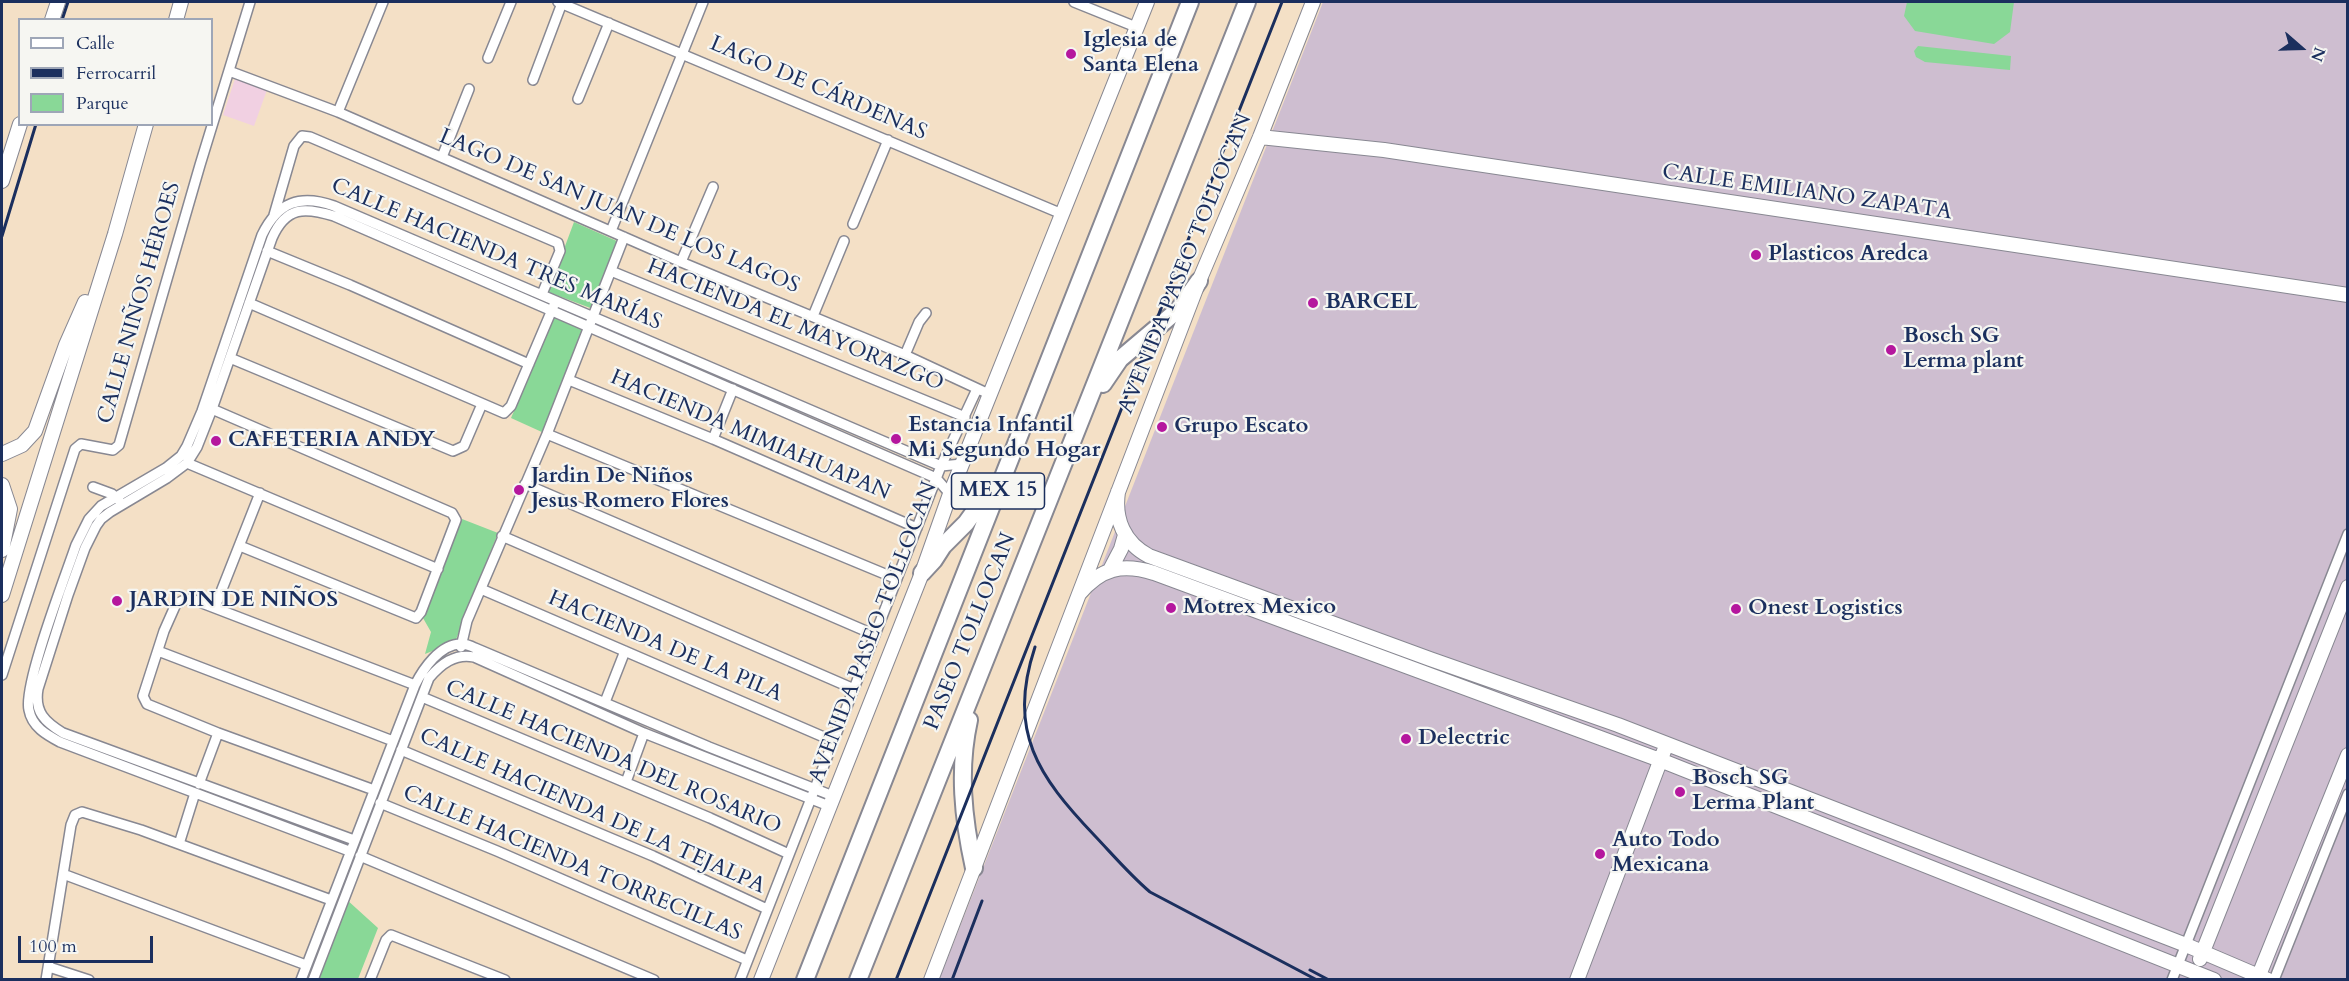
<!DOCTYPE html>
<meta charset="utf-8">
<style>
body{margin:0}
#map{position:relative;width:2349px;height:981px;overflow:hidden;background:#f4e0c6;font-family:Cardo,serif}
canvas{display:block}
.frame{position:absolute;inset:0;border:3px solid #1b2f5e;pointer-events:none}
.legend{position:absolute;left:18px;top:18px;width:195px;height:108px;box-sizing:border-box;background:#f6f6f2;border:2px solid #9ea6b7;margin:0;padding:8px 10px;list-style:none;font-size:18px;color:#1b2f5e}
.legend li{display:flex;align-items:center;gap:12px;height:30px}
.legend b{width:30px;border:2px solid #9ea6b7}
.north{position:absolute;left:2271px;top:18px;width:60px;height:60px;-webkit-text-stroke:4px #f6f6f2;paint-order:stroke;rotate:110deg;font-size:16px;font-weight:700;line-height:24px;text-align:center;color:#1b2f5e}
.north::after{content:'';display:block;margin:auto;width:21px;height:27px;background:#1b2f5e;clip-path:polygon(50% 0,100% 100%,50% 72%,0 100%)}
.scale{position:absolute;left:18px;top:936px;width:135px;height:27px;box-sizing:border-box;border:3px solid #1b2f5e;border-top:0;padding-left:8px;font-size:18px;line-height:21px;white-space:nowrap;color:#1b2f5e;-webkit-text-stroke:4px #f6f6f2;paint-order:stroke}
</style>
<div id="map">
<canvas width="2349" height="981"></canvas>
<div class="frame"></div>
<ul class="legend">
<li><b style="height:8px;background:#fff"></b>Calle</li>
<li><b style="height:8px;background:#1b2f5e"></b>Ferrocarril</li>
<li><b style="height:16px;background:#89d897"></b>Parque</li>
</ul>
<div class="north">N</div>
<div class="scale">100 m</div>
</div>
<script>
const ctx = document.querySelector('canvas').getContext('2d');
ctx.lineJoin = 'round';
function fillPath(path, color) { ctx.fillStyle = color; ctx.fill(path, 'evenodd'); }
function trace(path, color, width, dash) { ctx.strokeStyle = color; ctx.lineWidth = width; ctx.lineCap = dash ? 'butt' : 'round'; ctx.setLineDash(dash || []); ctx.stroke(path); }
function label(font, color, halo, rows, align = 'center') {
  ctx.font = font + ' Cardo,serif'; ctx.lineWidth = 4.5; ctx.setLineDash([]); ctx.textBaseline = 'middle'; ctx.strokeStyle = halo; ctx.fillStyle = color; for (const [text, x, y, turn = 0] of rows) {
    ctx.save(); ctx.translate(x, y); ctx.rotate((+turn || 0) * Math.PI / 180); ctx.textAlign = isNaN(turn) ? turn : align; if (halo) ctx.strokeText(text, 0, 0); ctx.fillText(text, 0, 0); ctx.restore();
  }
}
fillPath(new Path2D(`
 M235 79 267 90 254 126 223 115Z`), '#f1d0e2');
fillPath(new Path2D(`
 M1323 2H2347V979L939 980Z`), '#cebed0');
fillPath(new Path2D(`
 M1907 2H2014L2010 32 1994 44 1915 31 1904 16Z
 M1918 46 2011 56 2010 70 1925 62 1916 57 1914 51Z
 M574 222 619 242 593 309 548 292Z
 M556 314 587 328 544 433 511 418Z
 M462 519 498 533 455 642 425 654 431 632 423 618Z
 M346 899 378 928 358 979 318 980Z`), '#89d897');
const street = new Path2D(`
 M558 2 1062 214
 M1074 2 1136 27
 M488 58 511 2
 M229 71 338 112 681 262 905 355 991 395
 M533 80 562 3
 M578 99 609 23
 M338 112 383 2
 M442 157 469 89
 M274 215 294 146 302 136 310 137 558 243 560 251 542 294
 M853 224 888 140
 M611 231 703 2
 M267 251 350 285 529 364
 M681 262 713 187
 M611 271 965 417
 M249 303 504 413 511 406 554 305
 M813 316 844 241
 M905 355 919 322 926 313
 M230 358 453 451 464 446 482 404
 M569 380 713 439 917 528
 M212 409 452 513 456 520 421 612 416 618 240 546
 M547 434 897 579
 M713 439 733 389
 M187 463 438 569
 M525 484 875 635
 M93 487 112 494 119 500
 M502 536 854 689
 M481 589 833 741
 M215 607 260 493
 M461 647 467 621 547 434 624 237
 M158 651 393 741
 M2 675 75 449 81 444 113 450 119 445 200 165 250 2
 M422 697 710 818 789 854
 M605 702 625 651
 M401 750 653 856 767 909
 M626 782 644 733
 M199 784 218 733
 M374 790 218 733 147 704 143 696 164 631 176 604 186 599 194 600 415 685
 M380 803 497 851 747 960
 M354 840 63 733C45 722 34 712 38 689L68 595 85 548 96 526 101 519 110 512 167 478 187 463 197 447 212 409 272 238C286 206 305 207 334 216L936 478 950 494
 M179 844 195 793
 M349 851 60 742C47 735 32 727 29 710 23 685 66 575 76 545L89 519 101 506 166 468 181 456 187 446 202 411 262 235C278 202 300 194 334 206L941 466 962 464
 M360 856 654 980
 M63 874 306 965
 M49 967 89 980
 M46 980 71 825 75 815 82 812 141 830 331 900
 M301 980 415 685C423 669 440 644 461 644 466 644 471 646 475 648L709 747 833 796
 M313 980 429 678C441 664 455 653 474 657L644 733 829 806
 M370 980 386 940 391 935 505 980
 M740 980 941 466 977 389
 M2172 980 2348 534
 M2274 980 2348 794`);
const secondary = new Path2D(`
 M52 20 58 2
 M176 20 181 2
 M1260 137 1384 150 2348 295
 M2 181 20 124
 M2 454 22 445 35 431 66 345 85 302
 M2 485 10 509 2 550
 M1118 492C1114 519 1124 543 1149 556L1430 659 1618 725 2186 945 2268 980
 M1110 570 1121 549 1125 535
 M1079 594C1101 568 1122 563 1154 573L1660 760 2214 980
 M2 595 115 234 146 124
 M2200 959 2348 587
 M761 980 922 573 950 494 1147 2
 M931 980 1199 281 1260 137 1313 2
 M1577 980 1664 751
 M2257 980 2348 755`);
const highway = new Path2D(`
 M1103 384 1120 359 1179 309 1199 281
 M922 573 934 560 943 546 966 523 992 487
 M969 720C958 770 963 818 974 868
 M805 980 1190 2
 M858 980 1247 2`);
trace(street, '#888892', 12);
trace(secondary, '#888892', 16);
trace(highway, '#888892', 20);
trace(street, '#fff', 9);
trace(secondary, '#fff', 14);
trace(highway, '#fff', 16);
trace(new Path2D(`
 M62 20 68 2
 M2 236 36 124
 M1035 647C1007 732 1038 776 1095 836 1113 855 1130 875 1150 892L1317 980
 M1310 970 1329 980
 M896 980 1282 2
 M952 980 982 901`), '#1b2f5e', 3);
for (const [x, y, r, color] of [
 [1071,54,6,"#b5179e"],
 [1756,255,6,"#b5179e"],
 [1313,303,6,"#b5179e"],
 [1891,350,6,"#b5179e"],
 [1162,427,6,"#b5179e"],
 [896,439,6,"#b5179e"],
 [216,441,6,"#b5179e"],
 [519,490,6,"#b5179e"],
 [117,601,6,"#b5179e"],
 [1171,608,6,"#b5179e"],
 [1736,609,6,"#b5179e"],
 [1406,739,6,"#b5179e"],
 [1680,792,6,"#b5179e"],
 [1600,854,6,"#b5179e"]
]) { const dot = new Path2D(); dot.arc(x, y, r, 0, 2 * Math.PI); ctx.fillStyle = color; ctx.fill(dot); trace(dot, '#f6f6f2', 2); }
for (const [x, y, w] of [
 [998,491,93]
]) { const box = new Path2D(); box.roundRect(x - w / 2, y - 18, w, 36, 4.5); ctx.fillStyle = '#f6f6f2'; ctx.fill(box); trace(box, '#1b2f5e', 1.5); }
label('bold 21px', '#1b2f5e', null, [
 ["MEX 15",998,491]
]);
label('bold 22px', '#1b2f5e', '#f6f6f2', [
 ["Iglesia de",1083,41],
 ["Santa Elena",1083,66],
 ["Plasticos Aredca",1768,255],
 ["BARCEL",1325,303],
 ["Bosch SG",1903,337],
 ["Lerma plant",1903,362],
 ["Estancia Infantil",908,426],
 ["Mi Segundo Hogar",908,451],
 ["Grupo Escato",1174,427],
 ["CAFETERIA ANDY",228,441],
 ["Jardin De Niños",531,477],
 ["Jesus Romero Flores",531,502],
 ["JARDIN DE NIÑOS",129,601],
 ["Motrex Mexico",1183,608],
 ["Onest Logistics",1748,609],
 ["Delectric",1418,739],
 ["Bosch SG",1692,779],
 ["Lerma Plant",1692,804],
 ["Auto Todo",1612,841],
 ["Mexicana",1612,866]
], 'left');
label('22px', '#1b2f5e', '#f6f6f2', [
 ["LAGO DE CÁRDENAS",818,89,23],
 ["CALLE EMILIANO ZAPATA",1807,193,8],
 ["LAGO DE SAN JUAN DE LOS LAGOS",619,212,23],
 ["CALLE HACIENDA TRES MARÍAS",496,255,23],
 ["AVENIDA PASEO TOLLOCAN",1186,264,-68],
 ["CALLE NIÑOS HÉROES",140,303,-74],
 ["HACIENDA EL MAYORAZGO",795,326,22],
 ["HACIENDA MIMIAHUAPAN",750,436,23],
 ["PASEO TOLLOCAN",971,632,-68],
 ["AVENIDA PASEO TOLLOCAN",874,633,-69],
 ["HACIENDA DE LA PILA",665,647,23],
 ["CALLE HACIENDA DEL ROSARIO",613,758,23],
 ["CALLE HACIENDA DE LA TEJALPA",592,812,24],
 ["CALLE HACIENDA TORRECILLAS",572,864,23]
]);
</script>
